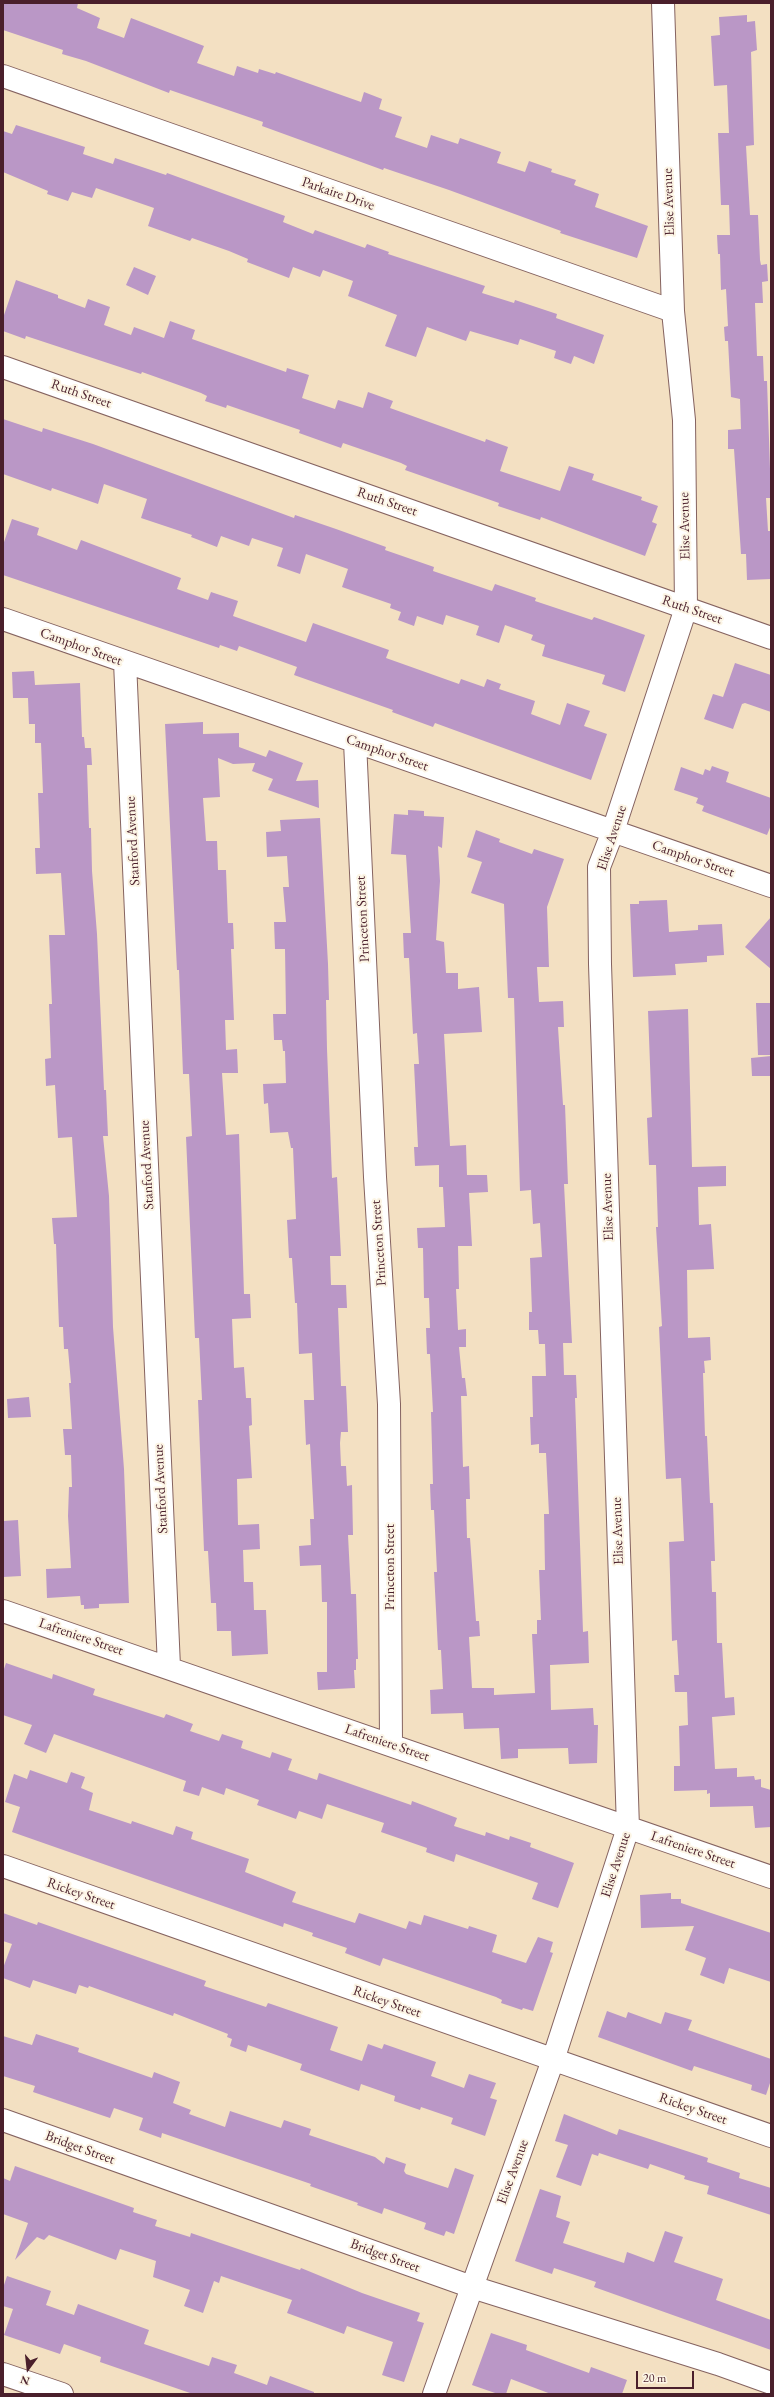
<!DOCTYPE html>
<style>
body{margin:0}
#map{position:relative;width:774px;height:2397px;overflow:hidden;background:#f3e0c2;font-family:"EB Garamond",serif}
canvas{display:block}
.frame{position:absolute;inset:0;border:4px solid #4a1f2b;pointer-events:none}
.north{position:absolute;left:8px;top:2349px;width:40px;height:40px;-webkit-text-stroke:3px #fcf5e5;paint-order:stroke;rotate:195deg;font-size:11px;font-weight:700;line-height:16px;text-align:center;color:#4a1f2b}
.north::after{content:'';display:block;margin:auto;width:14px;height:18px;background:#4a1f2b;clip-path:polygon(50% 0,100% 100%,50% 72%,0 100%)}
.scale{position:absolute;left:636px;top:2371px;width:58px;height:18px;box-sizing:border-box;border:2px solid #4a1f2b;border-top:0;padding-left:5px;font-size:12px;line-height:14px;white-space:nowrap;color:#4a1f2b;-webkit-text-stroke:3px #fcf5e5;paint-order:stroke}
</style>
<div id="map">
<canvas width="774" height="2397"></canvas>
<div class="frame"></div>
<div class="north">N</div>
<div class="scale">20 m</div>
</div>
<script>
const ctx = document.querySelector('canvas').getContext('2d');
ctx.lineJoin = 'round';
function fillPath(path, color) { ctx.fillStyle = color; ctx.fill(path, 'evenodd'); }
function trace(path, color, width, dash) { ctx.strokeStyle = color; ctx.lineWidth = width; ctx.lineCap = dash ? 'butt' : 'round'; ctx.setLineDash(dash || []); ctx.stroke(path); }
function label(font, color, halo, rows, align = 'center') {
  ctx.font = font + ' "EB Garamond",serif'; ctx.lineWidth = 4; ctx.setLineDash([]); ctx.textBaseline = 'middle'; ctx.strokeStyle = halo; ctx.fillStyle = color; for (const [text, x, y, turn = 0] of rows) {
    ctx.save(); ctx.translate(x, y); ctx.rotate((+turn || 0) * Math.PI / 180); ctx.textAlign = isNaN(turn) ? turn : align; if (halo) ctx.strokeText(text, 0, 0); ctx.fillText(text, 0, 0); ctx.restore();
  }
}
fillPath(new Path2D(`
 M3 3H78L77 8 100 18 97 28 124 38 131 18 204 46 197 63 234 76 237 66 258 73 259 69 275 74 276 72 361 102 364 92 382 99 379 109 402 117 395 137 427 148 431 135 458 144 460 138 501 152 497 163 525 172 529 161 552 169 551 172 576 180 574 185 599 194 595 207 648 226 637 258 560 233 561 231 449 190 384 168 383 170 262 126 263 122 170 90 169 93 86 61 62 54 63 50 3 30Z
 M747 15V22L755 21 757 50 751 52 754 145 746 146 750 215H758L760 260 761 265 767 264 768 281 762 282 763 303H755L757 356H763L764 381H767L771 498H766L768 531H771V579L747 580 746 554H741L734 449H728V430L741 429 740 399 731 397 728 341H725L724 327 728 326 726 289 721 290 720 254H718L717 235H730L729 205H721L718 133H729L727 85 714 86 711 36 720 35 719 17Z
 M16 125 85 147 83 154 113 164 115 158 166 175 167 173 285 216 283 222 313 234 315 230 365 248 367 244 389 252 388 254 485 286 482 293 514 303 515 300 557 314 556 318 604 335 594 364 574 356 571 364 554 358 556 351 520 339 518 345 470 331 466 341 427 327 416 357 385 346 397 315 348 296 353 281 323 270 320 277 293 267 289 278 247 262 248 259 229 251 192 238 190 241 148 226 154 208 96 188 92 198 72 192 68 201 47 194 48 191 3 172V131L12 134Z
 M134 267 156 276 148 295 126 285Z
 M16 280 58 295V298L85 308 88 299 110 307 104 325 131 335 134 327 164 338 170 321 195 330 192 339 286 372 287 368 309 375 302 398 335 409 338 400 363 408 368 392 393 401 390 408 485 442 486 439 508 447 500 471 560 491 569 466 594 474 592 480 642 497 641 500 658 506 652 522 657 524 645 556 541 517 540 520 498 506 499 503 405 470 407 466 401 463 343 443 341 448 299 433 300 430 227 405 226 408 205 401 207 396 201 393 142 372 141 374 26 336 25 339 3 331V318Z
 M3 419 42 432 43 428 93 444 294 518 295 515 336 529 386 547 385 550 434 567 433 571 492 591 495 584 536 598 535 601 592 620 594 617 645 635 625 692 602 684 605 675 542 656 545 645 531 640 533 635 505 625 499 643 476 635 479 626 446 615 443 625 417 616 414 626 398 620 401 612 390 608 391 604 342 587 348 569 306 554 300 574 277 566 283 548 252 538 249 546 221 536 217 547 191 537 192 535 141 518 147 499 104 484 98 504 52 488 51 491 3 474Z
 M12 519 39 528 37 535 77 550 81 540 181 578 177 589 208 600 211 592 238 601 233 616 306 642 313 623 389 650 386 658 459 684 461 679 484 687 487 679 501 684 499 689 535 701 531 714 560 725 567 703 590 711 584 726 607 734 591 780 435 723 433 727 392 712 393 710 294 675 297 667 239 646 237 651 220 645 219 648 3 575V545Z
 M735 663 771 675V712L745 703 742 704 733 729 704 719 713 694 723 697Z
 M34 671 35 685 80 683 82 737H84L85 748H91L92 765H87L89 828H91L92 871 97 934 104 1090H106L108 1136H103L109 1196 113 1327 124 1469 129 1603 99 1604V1608L84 1609V1605H81L80 1596 47 1598 46 1569 71 1568 68 1516 69 1487H72L71 1455H65L63 1429H72L69 1383H71L68 1349H64L63 1327H59L56 1244H54L52 1218 77 1217 72 1137 58 1138 55 1085 46 1086 45 1059 51 1058 49 1004H52L49 935H65L61 873 36 874 35 848H40L38 793H43L41 743H35V724H29L28 698H13L12 672Z
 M203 722V734L239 733V747L266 757 269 750 303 763 296 781 318 780 319 808 268 790 273 779 252 771 255 763 233 764 218 758 220 797 203 798 206 841H217L218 870H226L228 923H233L234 949H231L234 1020H225L226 1050 237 1049 238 1073H222L226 1135 239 1134 244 1294H250L251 1318 232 1319 234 1368 244 1367 246 1398H251L252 1425 249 1426 252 1478 237 1479 238 1525 259 1524 260 1549 243 1550 244 1582H253L254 1610H266L268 1654 232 1656 231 1631H217L216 1603H211L208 1551H204L198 1400H202L199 1338H195L186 1137 192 1136 189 1074H183L179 970H177L165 724Z
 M712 766 729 772 726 782 771 798V825L767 835 702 811 704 806 696 803 698 798 674 790 681 767 703 775 705 769 710 771Z
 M408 810 424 811V816L444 817 442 848 438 846 440 881 436 940 444 942 446 973H458V989L479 987 482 1032 444 1034 450 1146 466 1145 467 1175H487L488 1192 469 1193 472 1246H458L459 1289H456L458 1330 466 1329V1347H459L462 1378H465L467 1396H461L463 1467 469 1466 470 1499H466L467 1538H470L476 1621H479L480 1636 469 1637 472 1688H494V1695L535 1693 532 1634H537V1620H541L539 1570H545L544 1514H549L546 1453H539V1444L531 1445 530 1417H533L532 1376H546L545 1344H539L538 1330H529V1312H532L530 1258 542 1257 540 1223 533 1224 531 1190 520 1191 514 998H508L504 904 471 893 482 862 467 857 476 830 500 839 499 842 532 854 534 849 564 859 547 907 549 967H537L539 1002 563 1001 564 1027H558L563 1105H565L568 1184H564L572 1343H563L564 1375H576L577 1398H575L583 1632 588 1631 589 1663 550 1665 551 1710 593 1708 594 1725H598L597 1763 569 1764 568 1748 518 1749V1758L501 1759 499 1728 464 1729 463 1713 431 1714 430 1690 443 1689 441 1650H438L436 1610 434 1572H437L434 1510H431L430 1484H433L431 1412H433L430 1354H427L426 1328H430L429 1298H424L423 1248H418L417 1228 445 1227 443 1187H439V1165L415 1166 414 1147H418L414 1064H419L417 1033 413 1034 409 958H404L403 933H411L406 855 391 854 394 814 408 815Z
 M320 818 328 964 329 1000H326L327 1049 332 1178 337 1177 341 1256H330L331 1285H346L347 1308H338L341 1386H346L347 1408 348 1432H341L340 1443 341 1466H346L347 1486 352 1485 353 1535H348L351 1594H356L358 1659H356V1670H354L355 1688 318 1690 317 1672H327V1602H322L321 1565 300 1566 299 1546 311 1545 310 1519H314L310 1444 306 1445 304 1400H314L312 1353 299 1354 297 1303H295L292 1258H289L287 1220 296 1219 293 1148H291L288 1132 270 1133 268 1103 264 1104 263 1084 286 1083 285 1051H283L282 1040H274L273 1014H286L285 949H275L274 922H286L283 887H289L287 856 267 857 266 832 281 831 280 820Z
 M667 900 669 932 698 930V925L722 924 724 955 707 956V962L675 964 676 975 633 977 630 904H639V901Z
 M771 917V969L745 947Z
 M756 1003H771V1055H758Z
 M688 1009 692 1167 726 1166V1186L698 1187 699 1225 711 1224 714 1269 687 1270 688 1338 710 1337 711 1360 704 1361 705 1373H703L705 1436H707L710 1503H713L715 1561H711L712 1592H716L717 1643H722L725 1698 734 1697 735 1715 712 1717 715 1769 737 1768V1777L754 1776 755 1780 761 1779V1787L771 1790V1827L755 1828 753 1806 710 1807V1793L707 1794V1790L674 1791V1766H680L679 1726 688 1725 687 1692H675L674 1675H679L677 1640 672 1641 669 1542 684 1541 681 1478 666 1479 659 1327 662 1326 656 1227H658L656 1165H649L647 1118 652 1117 648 1011Z
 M771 1056V1076H752L751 1058Z
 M29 1397 31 1417 8 1418 7 1399Z
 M18 1520 21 1576 3 1577V1521Z
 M6 1663 52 1679 53 1674 95 1689 93 1695 164 1718 166 1714 193 1724 190 1731 219 1741 222 1734 243 1741 241 1748 270 1758 272 1752 292 1759 288 1770 317 1780 319 1773 411 1805 412 1801 457 1818 454 1826 485 1836 486 1832 509 1840 510 1836 531 1843 530 1847 574 1863 558 1908 532 1899 538 1883 456 1854 454 1862 426 1852 427 1848 381 1832 384 1823 327 1804 322 1819 299 1811 296 1819 257 1805 259 1800 226 1788 224 1795 202 1787 199 1796 183 1791 186 1781 54 1734 46 1753 24 1744 32 1725 3 1715V1672Z
 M30 1770 67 1783 71 1772 85 1777 81 1788 93 1793 89 1810 131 1824 132 1821 173 1835 176 1826 193 1832 191 1839 249 1859 245 1872 296 1892 292 1902 355 1923 359 1913 406 1929 409 1921 421 1925 424 1915 468 1929 469 1926 497 1935 492 1952 526 1963 538 1937 553 1942 550 1952 553 1953 533 2011 523 2008 522 2010 501 2003 502 2000 496 1997 383 1958 380 1966 345 1953 347 1948 312 1936 313 1933 284 1923 283 1927 12 1832 20 1807 5 1802 14 1774 27 1779Z
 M671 1893V1899H681V1903L771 1933V1982L729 1968 724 1984 700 1975 706 1958 685 1950 694 1926 641 1928 640 1895Z
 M3 1913 37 1925 38 1922 206 1981 204 1986 266 2007 268 2003 338 2027 330 2050 362 2061 368 2044 382 2049 384 2044 436 2062 431 2076 464 2088 469 2074 496 2083 490 2098 497 2100 485 2136 451 2124 453 2118 421 2107 420 2110 394 2101 395 2096 361 2084 359 2091 300 2070 302 2064 248 2045 246 2052 230 2046 232 2039 227 2037 228 2034 174 2013 173 2016 89 1986 88 1988 79 1985 76 1994 33 1980 30 1988 3 1978V1968L12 1944 3 1941Z
 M607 2011 626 2018 628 2012 661 2024 665 2012 692 2020 688 2030 771 2059V2080L766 2095 751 2090 752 2085 694 2066 692 2071 598 2037Z
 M36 2034 79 2048 78 2052 152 2078 154 2072 180 2082 173 2103 191 2110 189 2114 225 2127 230 2111 281 2128 284 2120 311 2129 309 2135 375 2157 384 2164 386 2157 406 2164 404 2171 406 2174 448 2188 455 2168 474 2175 454 2234 446 2231 444 2236 424 2229 426 2223 384 2208 382 2214 357 2205 358 2203 310 2186 311 2184 162 2133 161 2138 139 2130 143 2118 114 2108 110 2118 33 2092 35 2086 3 2076V2036L32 2045Z
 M564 2114 617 2135 619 2129 708 2158 707 2162 740 2173 739 2178 771 2188V2215L707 2194 709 2186 684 2179 685 2176 650 2164 648 2169 599 2153 598 2156 592 2154 581 2186 556 2177 568 2145 555 2141Z
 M15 2166 134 2208 133 2212 157 2220 155 2226 190 2237 191 2233 291 2267 300 2270 301 2268 362 2293 420 2313 417 2321 424 2323 404 2382 382 2375 393 2342 347 2326 344 2334 287 2313 292 2300 221 2276 219 2283 214 2281 203 2313 184 2306 190 2290 153 2277 156 2261 120 2249 116 2260 49 2235 44 2240 37 2237 15 2260 28 2223 3 2214V2178L10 2181Z
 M540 2189 561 2196 556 2217 570 2222 563 2243 624 2263 627 2252 654 2262 665 2231 683 2237 674 2262 723 2279 716 2300 771 2320V2350L594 2287 596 2282 554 2268 552 2274 515 2261Z
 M7 2276 51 2291 46 2305 74 2315 78 2304 149 2330 144 2344 209 2366 212 2357 237 2365 234 2373 267 2385 270 2376 314 2392V2394H193L100 2362 101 2357 64 2344 60 2354 4 2335 13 2309 3 2306V2288Z
 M491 2333 527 2345 526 2350 589 2373 591 2367 627 2380 622 2394H551L511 2379 506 2394H498L472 2385Z`), '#ba97c6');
const minor = new Path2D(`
 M3 76 673 311
 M3 367 771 638
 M3 619 771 886
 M125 662 169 1667
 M355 742 375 1177 389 1404 391 1744
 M3 1611 771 1877
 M3 1866 771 2136
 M3 2120 472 2287 718 2364 771 2383
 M3 2374 62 2394
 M434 2394 553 2060 628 1828 600 964 599 867 613 831 686 608 684 420 673 311 663 3`);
trace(minor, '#856360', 24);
trace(minor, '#fff', 22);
label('14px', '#4a1f2b', '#fcf5e5', [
 ["Parkaire Drive",338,194,19],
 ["Elise Avenue",669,202,-92],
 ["Ruth Street",81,394,19],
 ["Ruth Street",387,502,19],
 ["Elise Avenue",685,526,-91],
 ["Ruth Street",692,610,19],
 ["Camphor Street",81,647,20],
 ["Camphor Street",387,753,19],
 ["Elise Avenue",612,838,-72],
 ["Stanford Avenue",133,841,-93],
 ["Camphor Street",693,859,19],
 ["Princeton Street",363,919,-93],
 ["Stanford Avenue",147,1165,-93],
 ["Elise Avenue",608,1207,-92],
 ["Princeton Street",379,1243,-94],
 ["Stanford Avenue",161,1489,-93],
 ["Elise Avenue",618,1531,-92],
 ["Princeton Street",390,1567,-90],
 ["Lafreniere Street",81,1637,19],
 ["Lafreniere Street",387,1743,19],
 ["Lafreniere Street",693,1850,19],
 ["Elise Avenue",616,1865,-72],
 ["Rickey Street",81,1894,19],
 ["Rickey Street",387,2002,19],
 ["Rickey Street",693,2109,19],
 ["Bridget Street",80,2148,20],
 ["Elise Avenue",513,2172,-70],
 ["Bridget Street",385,2256,20]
]);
</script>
